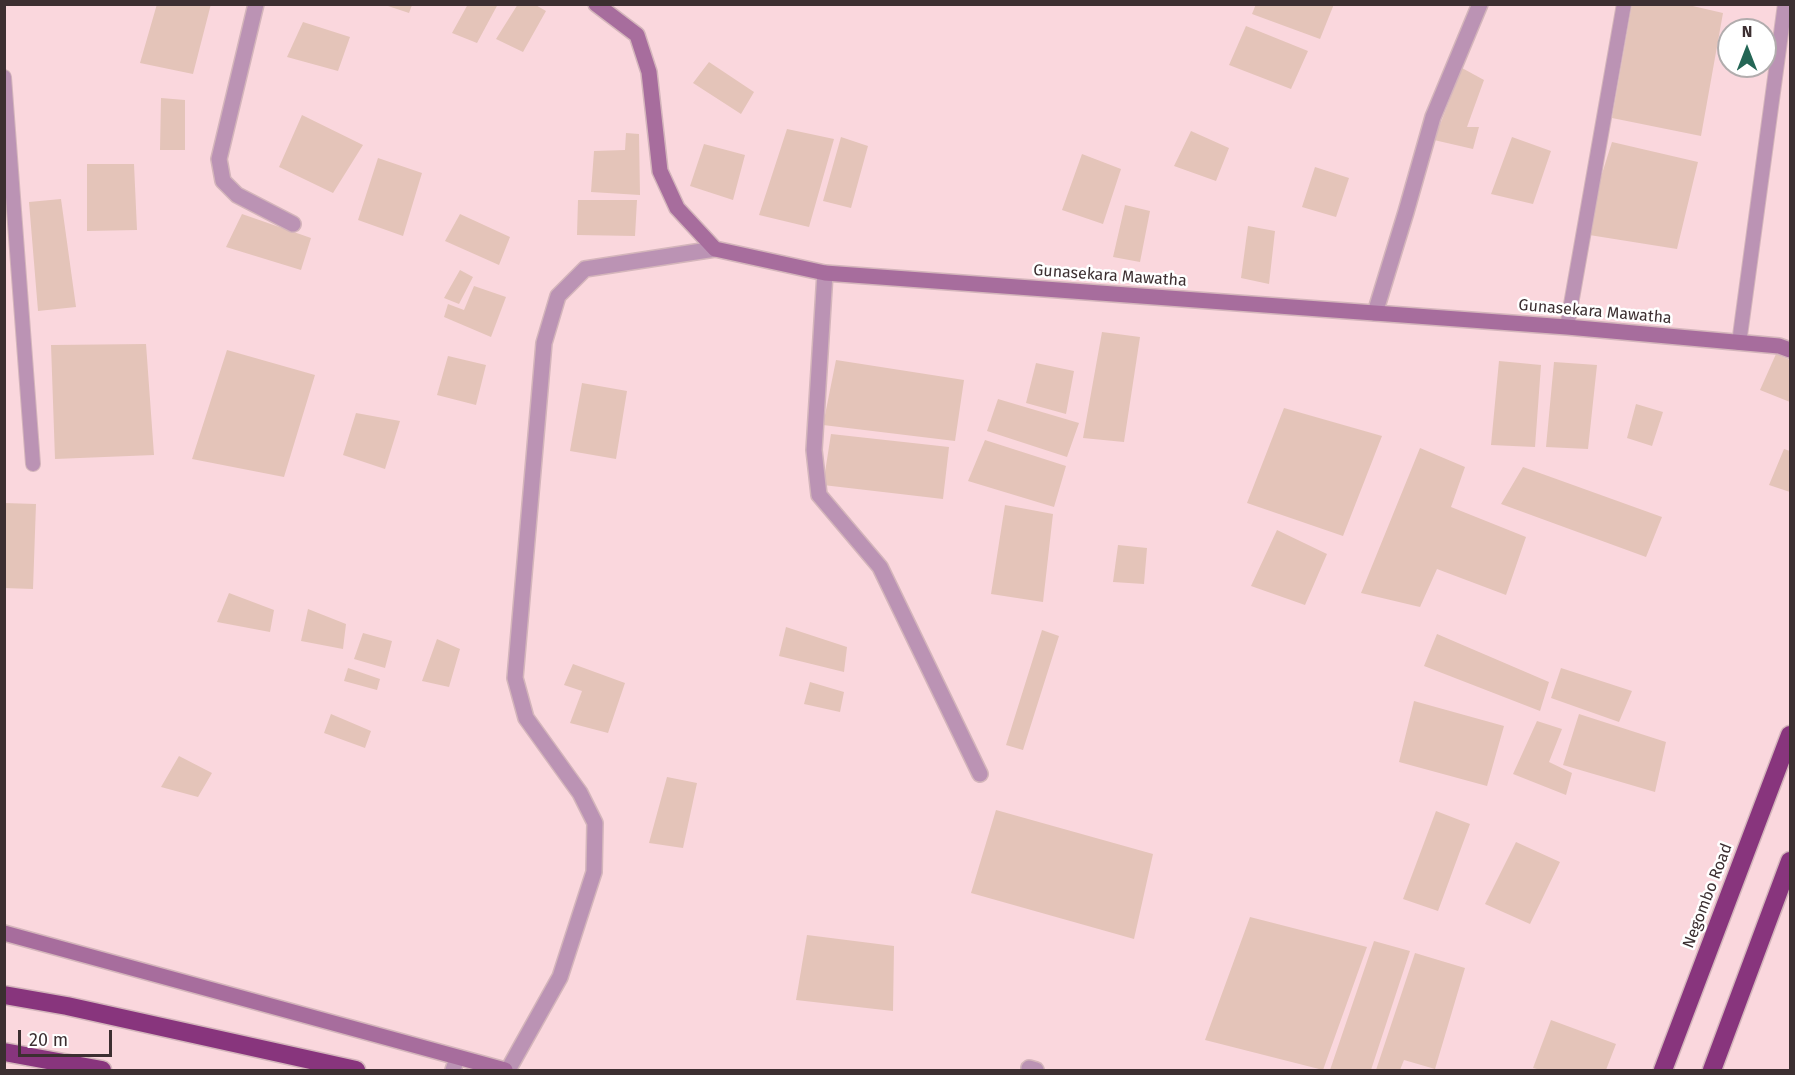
<!DOCTYPE html>
<style>
body{margin:0}
#map{position:relative;width:1795px;height:1075px;overflow:hidden;background:#fad7dd;font-family:"Fira Sans",sans-serif}
canvas{display:block}
.frame{position:absolute;inset:0;border:6px solid #3c2f31;pointer-events:none}
.north{position:absolute;left:1717px;top:18px;width:60px;height:60px;box-sizing:border-box;background:#fff;border:2px solid #b1acad;border-radius:50%;rotate:0deg;font-size:16px;font-weight:700;line-height:24px;text-align:center;color:#3c2f31}
.north::after{content:'';display:block;margin:auto;width:21px;height:27px;background:#246655;clip-path:polygon(50% 0,100% 100%,50% 72%,0 100%)}
.scale{position:absolute;left:18px;top:1030px;width:94px;height:27px;box-sizing:border-box;border:3px solid #3c2f31;border-top:0;padding-left:8px;font-size:18px;line-height:21px;white-space:nowrap;color:#3c2f31;-webkit-text-stroke:4px #fff;paint-order:stroke}
</style>
<div id="map">
<canvas width="1795" height="1075"></canvas>
<div class="frame"></div>
<div class="north">N</div>
<div class="scale">20 m</div>
</div>
<script>
const ctx = document.querySelector('canvas').getContext('2d');
ctx.lineJoin = 'round';
function fillPath(path, color) { ctx.fillStyle = color; ctx.fill(path, 'evenodd'); }
function trace(path, color, width, dash) { ctx.strokeStyle = color; ctx.lineWidth = width; ctx.lineCap = dash ? 'butt' : 'round'; ctx.setLineDash(dash || []); ctx.stroke(path); }
function label(font, color, halo, rows, align = 'center') {
  ctx.font = font + ' "Fira Sans",sans-serif'; ctx.lineWidth = 5; ctx.setLineDash([]); ctx.textBaseline = 'middle'; ctx.strokeStyle = halo; ctx.fillStyle = color; for (const [text, x, y, turn = 0] of rows) {
    ctx.save(); ctx.translate(x, y); ctx.rotate((+turn || 0) * Math.PI / 180); ctx.textAlign = isNaN(turn) ? turn : align; if (halo) ctx.strokeText(text, 0, 0); ctx.fillText(text, 0, 0); ctx.restore();
  }
}
fillPath(new Path2D(`
 M157 4H211L193 74 140 63Z
 M468 4H498L477 43 452 33Z
 M518 4H534L546 11 523 52 496 39Z
 M1256 4H1334L1320 39 1252 14Z
 M1632 4H1684L1723 13 1701 136 1612 118Z
 M385 5H412L409 13Z
 M303 22 350 37 338 71 287 57Z
 M1246 26 1308 51 1291 89 1229 65Z
 M709 62 754 92 741 114 693 83Z
 M1462 68 1484 80 1467 127H1479L1473 149 1434 140Z
 M161 98 185 100V150H160Z
 M302 115 363 145 333 193 279 167Z
 M787 129 834 139 809 227 759 215Z
 M1191 131 1229 148 1216 181 1174 166Z
 M626 133 639 134 640 195 591 192 594 151 625 150Z
 M841 137 868 146 851 208 823 201Z
 M1512 137 1551 151 1533 204 1491 194Z
 M1612 142 1698 162 1677 249 1583 234Z
 M704 144 745 155 733 200 690 186Z
 M1082 154 1121 169 1103 224 1062 210Z
 M378 158 422 173 403 236 358 220Z
 M87 164H134L137 230 87 231Z
 M1315 167 1349 178 1336 217 1302 207Z
 M61 199 76 307 38 311 29 202Z
 M578 200H637L635 236 577 235Z
 M1125 205 1150 211 1140 262 1113 257Z
 M242 214 311 238 301 270 226 247Z
 M460 214 510 237 499 265 445 241Z
 M1248 226 1275 231 1269 284 1241 278Z
 M460 270 473 277 459 304 444 298Z
 M474 286 506 297 491 337 444 317 448 304 464 310Z
 M1102 332 1140 337 1124 442 1083 438Z
 M146 344 154 455 55 459 51 345Z
 M227 350 315 375 284 477 192 459Z
 M1776 354 1790 360V402L1760 390Z
 M448 356 486 365 476 405 437 395Z
 M836 360 964 380 955 441 823 425Z
 M1499 361 1541 365 1535 447 1491 445Z
 M1554 362 1597 365 1588 449 1546 447Z
 M1036 363 1074 371 1066 414 1026 403Z
 M582 383 627 391 616 459 570 451Z
 M998 399 1079 423 1067 457 987 431Z
 M1636 404 1663 412 1652 446 1627 438Z
 M1284 408 1382 436 1343 536 1247 503Z
 M356 413 400 421 385 469 343 455Z
 M831 434 949 447 943 499 823 485Z
 M985 440 1066 466 1054 507 968 481Z
 M1420 448 1465 467 1451 507 1526 537 1506 595 1437 569 1420 607 1361 593Z
 M1784 449 1790 451V492L1769 485Z
 M1523 467 1662 517 1646 557 1501 504Z
 M4 503 36 504 33 589 4 588Z
 M1005 505 1053 514 1043 602 991 594Z
 M1277 530 1327 554 1305 605 1251 586Z
 M1118 545 1147 548 1144 584 1113 582Z
 M229 593 274 610 270 632 217 622Z
 M308 609 346 624 343 649 301 641Z
 M786 627 847 647 844 672 779 656Z
 M1042 630 1059 636 1023 750 1006 745Z
 M363 633 392 641 385 668 354 659Z
 M1437 634 1549 682 1540 711 1424 666Z
 M437 639 460 649 449 687 422 681Z
 M573 664 625 683 608 733 570 723 582 691 564 685Z
 M348 668 380 679 377 690 344 681Z
 M1561 668 1632 691 1619 722 1551 698Z
 M810 682 844 692 840 712 804 704Z
 M1414 701 1504 726 1487 786 1399 762Z
 M331 714 371 731 365 748 324 733Z
 M1579 714 1666 742 1655 792 1563 765Z
 M1537 721 1562 729 1549 762 1572 773 1566 795 1513 774Z
 M179 756 212 773 198 797 161 787Z
 M667 777 697 783 683 848 649 843Z
 M996 810 1153 854 1134 939 971 893Z
 M1436 811 1470 824 1438 911 1403 899Z
 M1516 842 1560 862 1530 924 1485 904Z
 M1250 917 1367 947 1323 1070 1205 1040Z
 M807 935 894 946 893 1011 796 1000Z
 M1374 941 1410 951 1371 1070H1330Z
 M1415 953 1465 968 1435 1069 1404 1060 1400 1070H1376Z
 M1551 1020 1616 1044 1606 1070H1541L1533 1068Z`), '#e4c4b9');
const lane = new Path2D(`
 M4 77 33 464
 M1567 327 1624 4
 M1739 343 1785 4`);
const street = new Path2D(`
 M256 4 219 159 223 181 237 195 293 224
 M825 273 814 450 819 495 880 567 980 774
 M1375 313 1406 212 1433 117 1480 4
 M1029 1068 1036 1070
 M453 1070 457 1058
 M508 1070 560 977 594 872 595 823 580 793 526 718 515 678 544 343 558 296 585 269 715 249`);
const secondary = new Path2D(`
 M596 4 637 35 649 72 660 171 677 208 715 249 825 273 1567 327 1779 346 1790 350
 M4 933 505 1070`);
const highway = new Path2D(`
 M4 995 67 1006 356 1070
 M4 1052 102 1070
 M1663 1070 1790 735
 M1712 1070 1790 861`);
trace(lane, '#d4b5bb', 16);
trace(street, '#d4b5bb', 18);
trace(secondary, '#d4b5bb', 18);
trace(highway, '#d4b5bb', 21);
trace(lane, '#bb93b4', 14);
trace(street, '#bb93b4', 15);
trace(secondary, '#a76d9d', 15);
trace(highway, '#88357d', 18);
label('16px', '#3c2f31', '#fff', [
 ["Gunasekara Mawatha",1110,276,4],
 ["Gunasekara Mawatha",1595,312,5],
 ["Negombo Road",1708,896,-69]
]);
</script>
